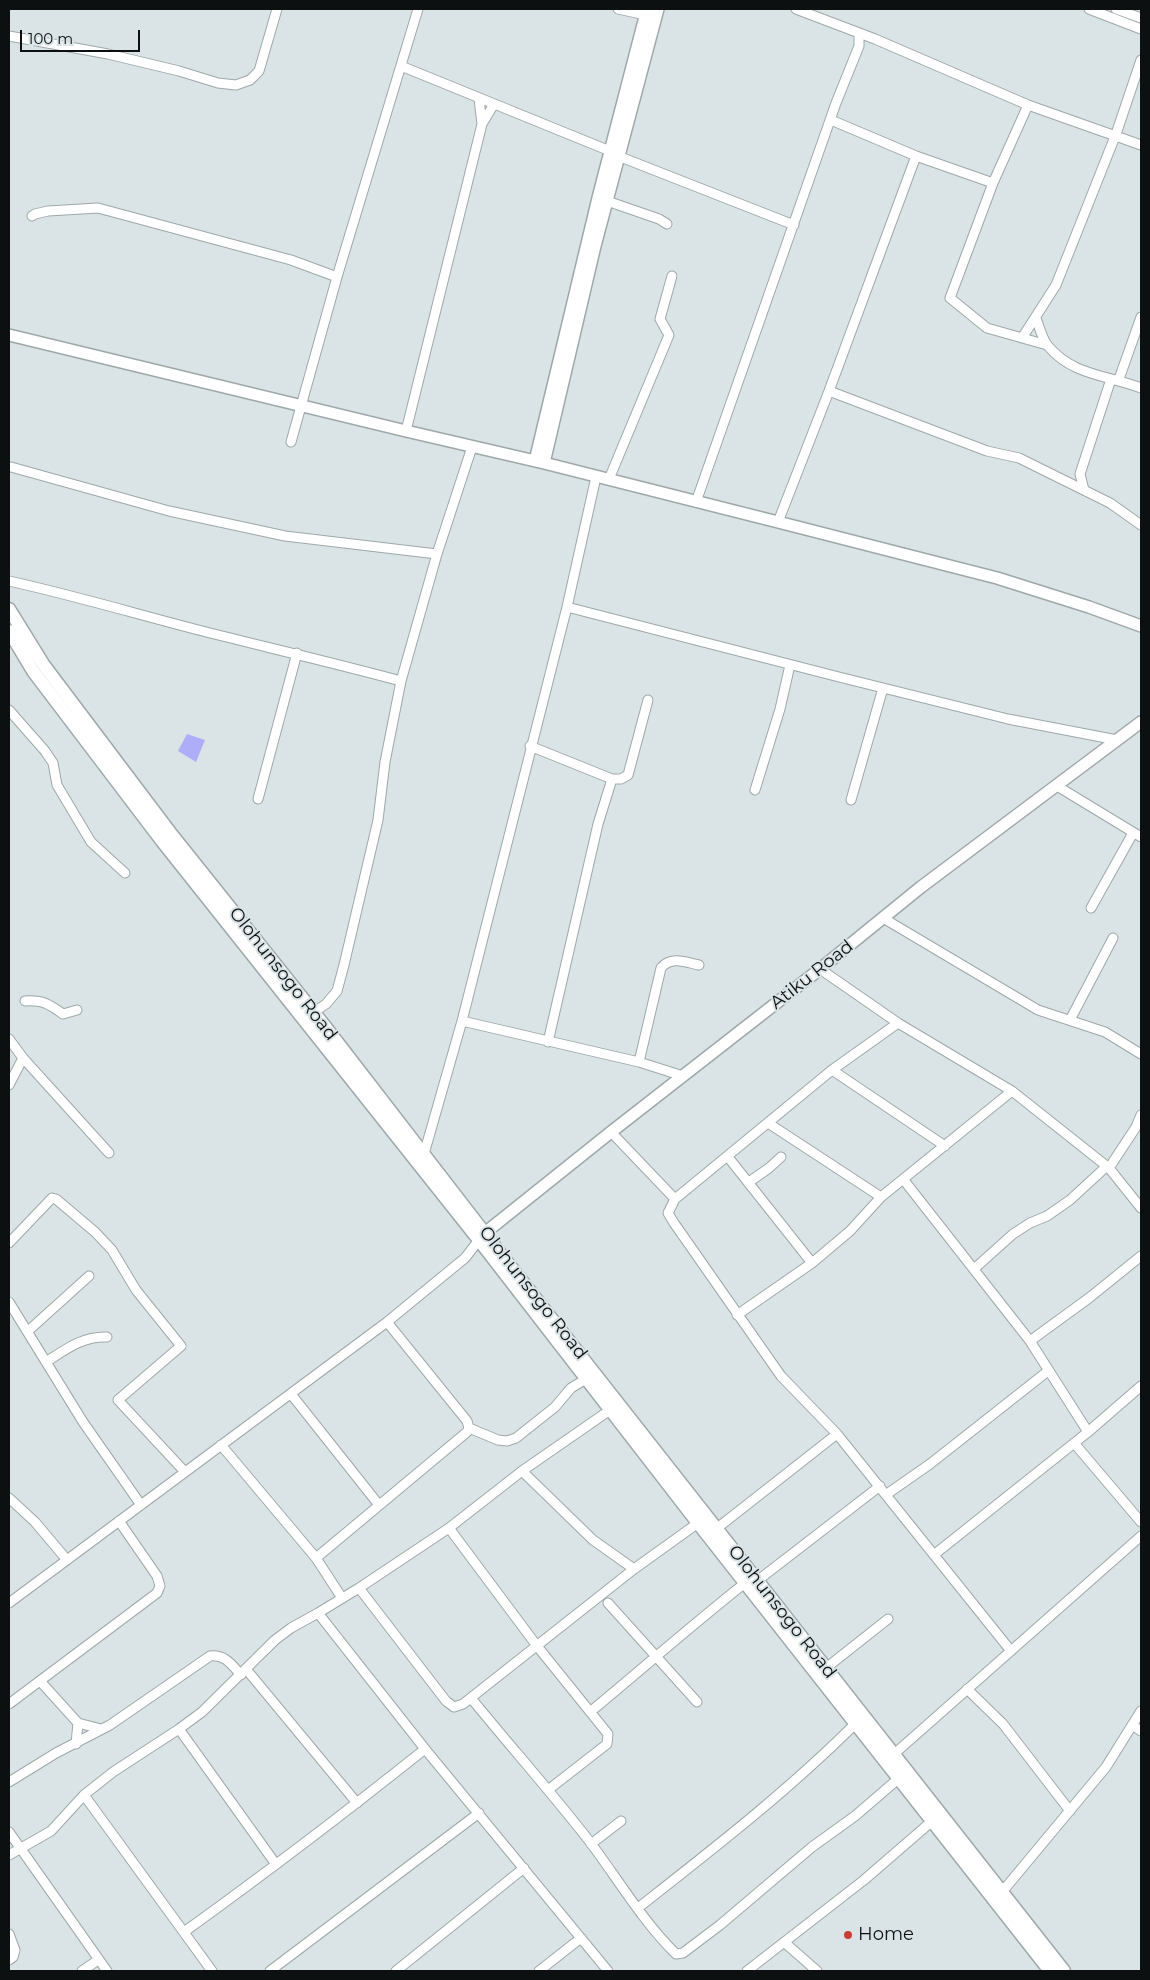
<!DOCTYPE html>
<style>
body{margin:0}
#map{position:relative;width:1150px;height:1980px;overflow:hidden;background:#dae4e7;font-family:Montserrat,sans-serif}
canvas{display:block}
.frame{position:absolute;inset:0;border:10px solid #0c1011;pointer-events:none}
.scale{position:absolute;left:20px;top:30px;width:120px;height:22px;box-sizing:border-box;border:2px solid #0c1011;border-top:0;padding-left:6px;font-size:15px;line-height:18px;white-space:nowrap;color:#0c1011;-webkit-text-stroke:4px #dae4e7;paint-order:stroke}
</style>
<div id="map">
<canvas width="1150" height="1980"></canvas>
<div class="frame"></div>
<div class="scale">100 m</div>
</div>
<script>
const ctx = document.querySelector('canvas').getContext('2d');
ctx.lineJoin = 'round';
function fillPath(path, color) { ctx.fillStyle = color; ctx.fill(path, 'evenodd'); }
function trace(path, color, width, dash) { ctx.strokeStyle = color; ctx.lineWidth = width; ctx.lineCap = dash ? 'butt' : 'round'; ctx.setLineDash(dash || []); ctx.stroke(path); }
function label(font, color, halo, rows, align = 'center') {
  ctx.font = font + ' Montserrat,sans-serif'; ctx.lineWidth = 4; ctx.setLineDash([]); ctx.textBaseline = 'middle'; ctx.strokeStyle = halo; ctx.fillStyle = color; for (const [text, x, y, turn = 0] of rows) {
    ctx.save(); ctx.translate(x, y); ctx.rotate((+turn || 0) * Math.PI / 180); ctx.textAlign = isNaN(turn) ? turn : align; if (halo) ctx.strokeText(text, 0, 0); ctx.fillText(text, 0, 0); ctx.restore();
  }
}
fillPath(new Path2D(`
 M187 734 205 740 196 762 178 751Z`), '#aeadf7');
const street = new Path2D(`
 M618 9 650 16
 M796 9 875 39 1028 105 1141 145
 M1089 9 1141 29
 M1116 9 1141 18
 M9 36 108 54 179 71 218 83 236 85 250 80 259 71 277 9
 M401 66 610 151
 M479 99 482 124
 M1028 105 993 183 950 298 987 328 1047 345
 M831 120 916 156 993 183
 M618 156 794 225
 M607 201 659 219 667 224
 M32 216 35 214 48 211 98 208 291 260 337 277
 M1036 318C1039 326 1042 339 1048 346 1073 376 1108 375 1141 388
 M1022 338 1056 285 1116 134 1141 60
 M1119 379 1141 317
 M829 391 987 451 1019 458 1110 503 1141 525
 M406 431 482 124 494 104
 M291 442 337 277 418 9
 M11 467 169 511 285 536 437 554
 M609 479 669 335 660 319 672 276
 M1084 490 1080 474 1111 379
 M696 502 836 103 859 46V34
 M778 522 829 391 916 156
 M9 581C77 596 143 616 210 633 274 649 338 664 401 681
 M567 607 839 677 1008 719 1117 740
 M9 710 45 751 53 763 57 785 91 842 125 873
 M530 746 612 779
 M1057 786 1141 837
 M755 790 780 709 790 665
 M258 799 297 653
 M851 800 883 688
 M1091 908 1133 833
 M883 918 1038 1010 1105 1032 1141 1054
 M820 969 898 1023 1012 1091 1109 1168 1141 1208
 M25 1001C43 1000 49 1004 63 1014L77 1010
 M314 1012 326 1004 337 991 344 965 378 820 385 762 401 681 437 554 472 447
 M1070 1020 1113 938
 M462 1021 639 1062 683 1076
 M9 1039 23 1058 109 1153
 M548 1042 598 824 612 779H621L628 775 648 700
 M639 1062 661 968C671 956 685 962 699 965
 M832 1070 945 1146
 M9 1085 23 1058
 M768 1123 881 1197
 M611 1132 675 1199 668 1213 674 1223 781 1376 837 1434 1011 1651
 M424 1154 462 1021 567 607 596 477
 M728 1157 812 1263
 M1109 1168 1136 1127 1141 1115
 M903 1179 1030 1341 1088 1432
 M749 1182 769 1168 781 1157
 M675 1199 832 1070 898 1023
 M9 1243 52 1198 56 1199 95 1232 112 1250 136 1290 181 1346 118 1400 185 1472
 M974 1269 1013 1234 1030 1223 1047 1216 1070 1200 1107 1166
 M9 1302 83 1422 141 1505
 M737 1315 812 1263 850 1231 881 1197 1012 1091
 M387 1322 467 1421 469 1428
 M28 1331 89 1276
 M1030 1341 1089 1298 1141 1256
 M46 1362C65 1350 82 1336 107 1337
 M291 1394 379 1505
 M469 1428 498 1440 507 1441 516 1438 555 1407 571 1388 586 1379
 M1074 1443 1141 1522
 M221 1445 316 1558 342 1598
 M522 1471 593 1540 634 1569
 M887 1494 930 1464 1048 1371
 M9 1498 35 1522 67 1560
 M449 1528 537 1646 608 1734 607 1744 548 1790
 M716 1529 837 1434
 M935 1554 1088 1432 1141 1386
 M316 1558 467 1432 469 1428
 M757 1581 880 1486
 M359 1588 446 1701 454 1707 463 1704 634 1569 698 1523
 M9 1603 387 1322 465 1258 479 1240
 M608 1603 697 1702
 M318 1613 425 1749 608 1971
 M826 1668 888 1619
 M246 1669 357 1803
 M40 1681 78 1723 101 1729
 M967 1689 1003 1724 1070 1811
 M471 1698C510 1746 552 1793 590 1842 617 1878 644 1923 676 1954L683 1953 720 1925 812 1847 855 1816 898 1779
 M9 1704 157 1593 160 1586 157 1576 119 1521
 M590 1712C642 1669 692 1625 745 1583
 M1132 1725 1141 1731
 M179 1729 275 1863
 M76 1744 78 1723
 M893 1755 1141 1536
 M9 1782 56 1753 110 1725 210 1656C225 1654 232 1665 241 1675
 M84 1795 212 1971
 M9 1832 107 1971
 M591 1844 621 1821
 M9 1855 51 1831 84 1795 113 1772 179 1729 202 1712 275 1640 291 1628 318 1613 359 1588 449 1528 522 1471 610 1410
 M1002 1892 1106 1767 1141 1711
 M638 1908C713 1849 788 1791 856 1723
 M184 1932C266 1873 346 1812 425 1749
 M9 1934 15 1950 13 1957 9 1960
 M784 1942 817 1971
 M82 1971 98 1960
 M270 1971 479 1813
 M396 1971 524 1868
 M539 1971 581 1938
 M747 1971 864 1880 931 1822`);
const secondary = new Path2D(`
 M9 335 406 431 544 463 778 522 997 578 1089 607 1141 626
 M535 461 598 198 647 9
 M544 463 595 246 658 9
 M480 1240 486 1232 611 1132 820 969 921 887 1141 722`);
const primary = new Path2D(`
 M9 609 43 664 172 835 327 1029 503 1257 1064 1971
 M9 631 33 671 162 841 479 1240 698 1523 1050 1971`);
trace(street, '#9ea8aa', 11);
trace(secondary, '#9ea8aa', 14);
trace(primary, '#9ea8aa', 15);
trace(street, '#fff', 9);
trace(secondary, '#fff', 11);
trace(primary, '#fff', 12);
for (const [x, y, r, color] of [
 [848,1935,5,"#ca3c34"]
]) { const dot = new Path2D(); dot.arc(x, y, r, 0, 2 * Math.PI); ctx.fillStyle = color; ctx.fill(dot); trace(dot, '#dae4e7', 2); }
label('18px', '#0c1011', '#dae4e7', [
 ["Olohunsogo Road",283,974,52],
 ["Atiku Road",812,975,-38],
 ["Olohunsogo Road",533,1293,52],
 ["Olohunsogo Road",782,1612,52]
]);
label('18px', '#0c1011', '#dae4e7', [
 ["Home",858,1935]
], 'left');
</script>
